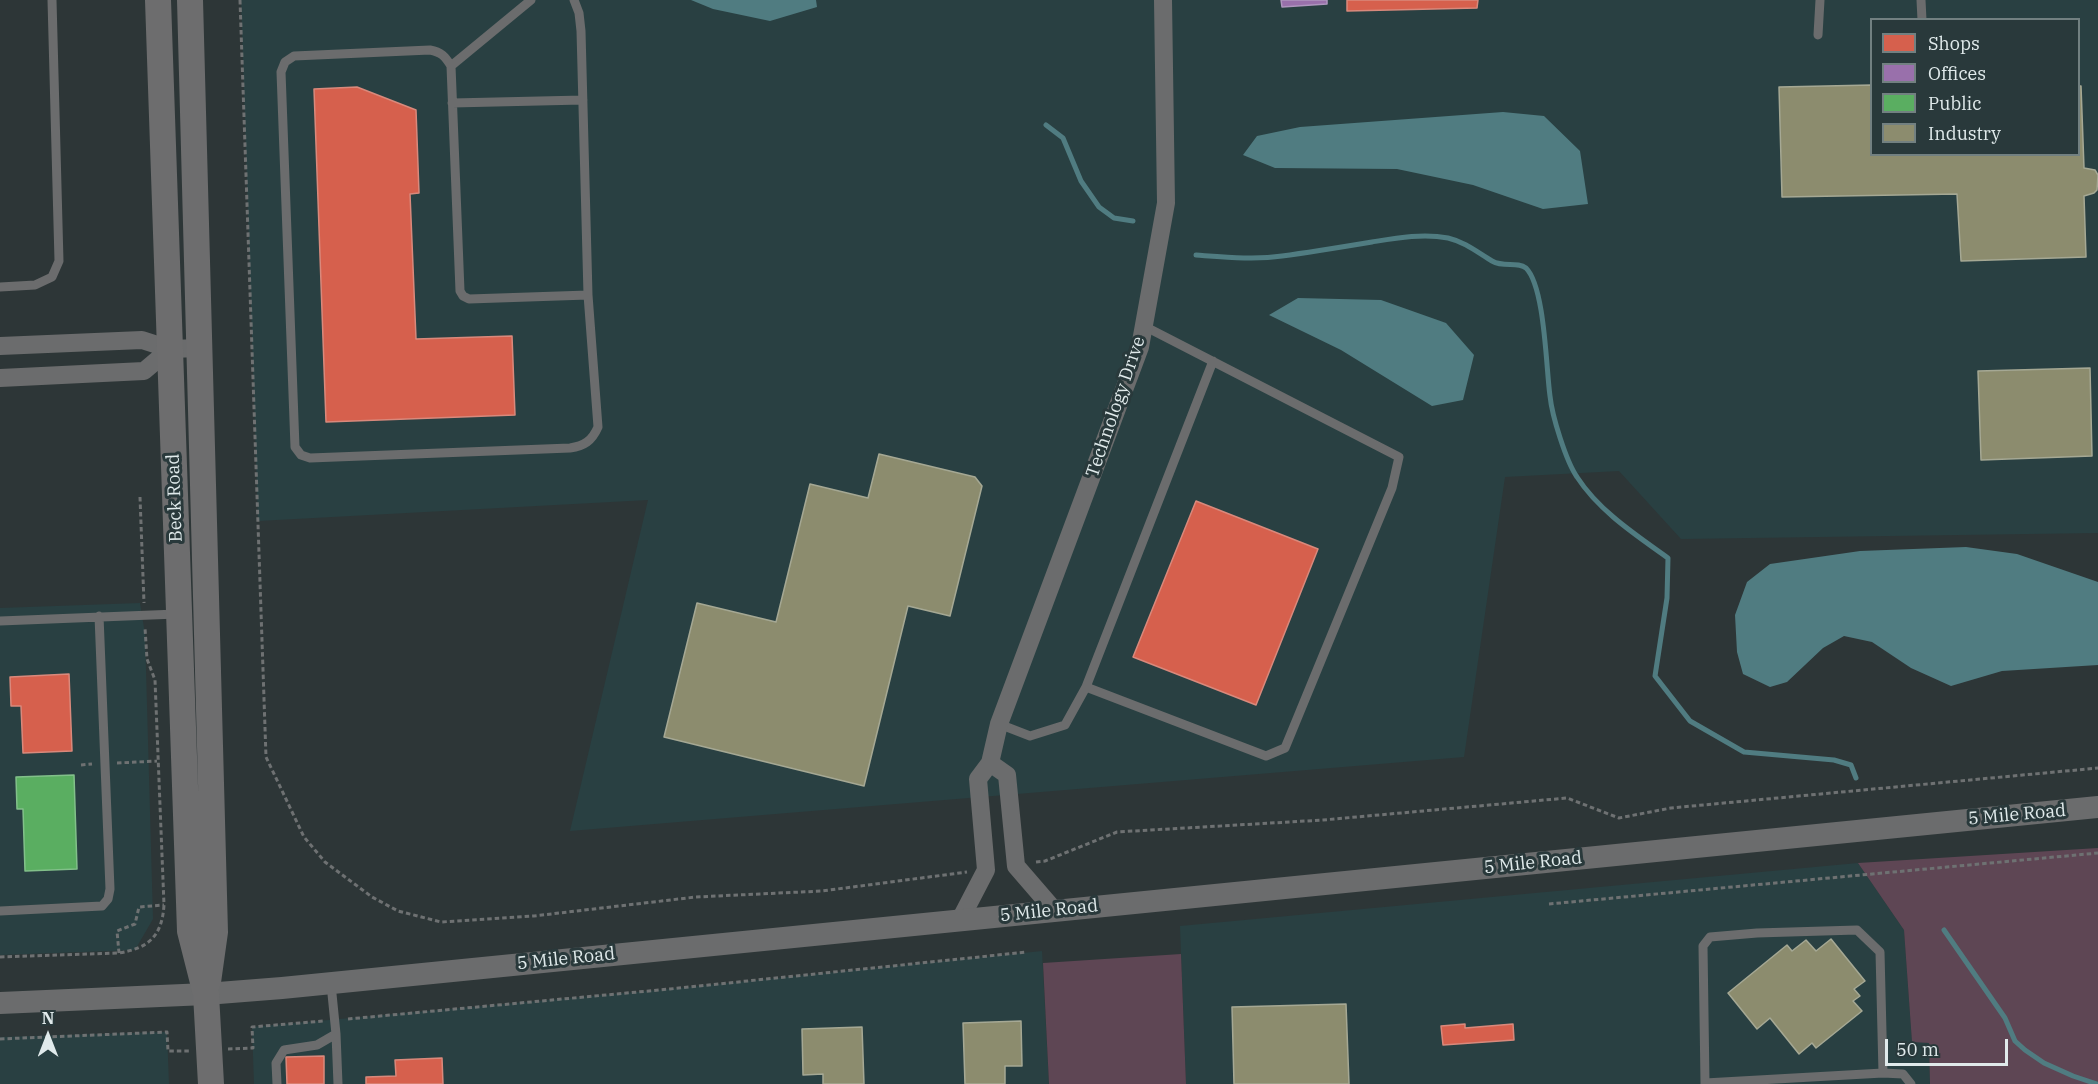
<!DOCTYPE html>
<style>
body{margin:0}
#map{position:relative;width:2098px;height:1084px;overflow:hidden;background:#2d3637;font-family:"IBM Plex Serif",serif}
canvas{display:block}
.legend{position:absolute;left:1870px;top:18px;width:210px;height:138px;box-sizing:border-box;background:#29393b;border:2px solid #728081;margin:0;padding:8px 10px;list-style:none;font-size:18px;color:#e0eaeb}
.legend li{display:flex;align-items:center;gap:12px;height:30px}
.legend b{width:30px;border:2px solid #728081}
.north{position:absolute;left:18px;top:1006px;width:60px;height:60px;-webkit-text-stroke:4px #29393b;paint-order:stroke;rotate:0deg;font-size:16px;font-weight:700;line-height:24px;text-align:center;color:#e0eaeb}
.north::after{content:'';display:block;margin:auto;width:21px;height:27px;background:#e0eaeb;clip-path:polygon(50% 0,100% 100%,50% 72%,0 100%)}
.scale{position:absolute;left:1885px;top:1039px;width:123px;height:27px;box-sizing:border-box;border:3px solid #e0eaeb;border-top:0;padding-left:8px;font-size:18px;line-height:21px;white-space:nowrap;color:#e0eaeb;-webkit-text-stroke:4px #29393b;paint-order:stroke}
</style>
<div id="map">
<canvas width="2098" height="1084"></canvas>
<ul class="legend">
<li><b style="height:16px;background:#d6604d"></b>Shops</li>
<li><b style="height:16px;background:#9970ab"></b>Offices</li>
<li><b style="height:16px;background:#5aae61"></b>Public</li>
<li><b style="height:16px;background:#8c8c6e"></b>Industry</li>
</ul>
<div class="north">N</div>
<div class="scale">50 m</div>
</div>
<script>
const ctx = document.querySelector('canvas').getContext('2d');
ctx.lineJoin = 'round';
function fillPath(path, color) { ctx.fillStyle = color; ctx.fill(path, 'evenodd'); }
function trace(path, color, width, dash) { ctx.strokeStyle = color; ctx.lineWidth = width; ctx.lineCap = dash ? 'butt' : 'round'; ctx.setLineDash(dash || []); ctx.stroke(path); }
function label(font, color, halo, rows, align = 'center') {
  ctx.font = font + ' "IBM Plex Serif",serif'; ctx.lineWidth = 6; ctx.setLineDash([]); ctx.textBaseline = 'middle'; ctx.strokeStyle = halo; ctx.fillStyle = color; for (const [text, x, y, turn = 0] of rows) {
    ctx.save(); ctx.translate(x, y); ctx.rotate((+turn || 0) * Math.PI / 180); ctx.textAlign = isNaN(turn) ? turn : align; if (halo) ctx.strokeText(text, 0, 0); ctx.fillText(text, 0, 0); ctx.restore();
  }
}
fillPath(new Path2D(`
 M241 0H2098V533L1681 539 1619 471 1505 477 1464 757 570 831 648 500 258 521ZM1872 20H2078V154H1872Z
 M140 603 145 634 153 919 135 950 0 955V608Z
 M1858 863 1904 930 1912 1041 1929 1043 1930 1084H1186L1180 926Z
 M1042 951 1049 1084H254L252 1027 669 989Z
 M167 1032 169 1084H0V1037Z`), '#294042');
fillPath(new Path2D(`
 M2098 848V1084H1930L1929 1043 1912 1042 1904 930 1858 863Z
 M1181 954 1186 1084H1049L1043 963Z`), '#5e4654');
fillPath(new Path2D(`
 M691 0H816L817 7 770 21 713 9Z
 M1503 112 1544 116 1580 151 1588 204 1543 209 1473 185 1397 169 1275 168 1243 155 1257 136 1300 127Z
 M1298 298 1381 300 1446 323 1474 355 1463 400 1432 406 1341 350 1269 315Z
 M1966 547 2017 554 2098 582V665L2002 671 1951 686 1911 668 1872 642 1844 636 1823 648 1787 682 1770 687 1743 674 1737 652 1735 615 1747 582 1770 564 1860 551Z`), '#507c81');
const shops = new Path2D(`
 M1347 0H1478L1477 8 1347 11Z
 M357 87 416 110 419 193 410 194 416 339 512 336 515 415 326 422 314 89Z
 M1196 501 1318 549 1256 705 1133 657Z
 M69 674 72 751 23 753 21 706H11L10 677Z
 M1465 1024V1028L1513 1024 1514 1040 1443 1045 1441 1026Z
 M324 1056V1084H287L286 1057Z
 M442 1058 443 1084H366V1077L396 1076 395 1060Z`);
fillPath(shops, '#d6604d');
trace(shops, '#d9897c', 1.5);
const offices = new Path2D(`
 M1281 0H1327V4L1282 7Z`);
fillPath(offices, '#9970ab');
trace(offices, '#ae95be', 1.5);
const public = new Path2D(`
 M74 775 77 869 25 871 23 809H17L16 777Z`);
fillPath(public, '#5aae61');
trace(public, '#82c08a', 1.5);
const industry = new Path2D(`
 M1872 85V154H2078V86H2081L2084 168 2095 170 2098 175 2097 190 2094 193 2084 196 2086 257 1961 261 1957 194 1782 197 1779 87Z
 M2090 368 2092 456 1981 460 1978 371Z
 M879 454 975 477 982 486 950 616 908 606 864 786 664 737 697 603 776 622 810 484 868 498Z
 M1831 939 1865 981 1854 989 1860 996 1853 1001 1862 1011 1816 1048 1812 1043 1799 1054 1770 1018 1757 1029 1728 993 1787 945 1792 951 1806 940 1816 951Z
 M1346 1004 1349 1084H1234L1232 1007Z
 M1021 1021 1022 1066H1005V1084H965L963 1023Z
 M862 1027 864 1084H823V1074L803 1075 802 1029Z`);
fillPath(industry, '#8c8c6e');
trace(industry, '#a5a894', 1.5);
trace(new Path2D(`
 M1046 125 1063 138 1081 181 1099 207 1114 218 1133 221
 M1196 255C1224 257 1255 260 1282 256 1312 252 1342 247 1372 242 1396 238 1423 233 1448 238 1465 242 1477 252 1492 261 1504 268 1517 261 1526 268 1545 287 1546 368 1550 396 1552 416 1566 461 1577 477 1599 511 1636 535 1668 558L1667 598 1655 676 1690 721 1744 752 1834 760 1851 765 1856 778
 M1944 930 2005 1018 2015 1041 2025 1050 2044 1063 2073 1076 2097 1084`), '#507c81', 5);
trace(new Path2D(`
 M240 0 266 757 304 837 325 862 372 897 398 911 441 922 534 916 696 897 822 891 967 872
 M140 497 144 603
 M117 763 157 761
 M81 765 92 764
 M1036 862 1045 861 1117 832 1323 820 1567 798 1619 818 1671 808 2098 768
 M1549 904 2098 853
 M119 953 117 931 135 924 139 907 164 905
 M0 957 119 953C149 948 162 936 164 905L155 680 147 659 145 628
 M348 1019 670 989 1027 952
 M0 1039 167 1032 168 1051H189
 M228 1049 253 1048 252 1027 323 1021`), '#6e7172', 3, [4.5, 3]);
trace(new Path2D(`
 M574 0 579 13 581 31 588 295
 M1921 0 1922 20
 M1818 35 1820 0
 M430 50C441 52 445 56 451 66L460 291 463 296 469 299 588 295 598 427C592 441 584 446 570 448L310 458 301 455 295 447 281 72 285 62 294 56Z
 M451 66 531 0
 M452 103 583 100
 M0 287 35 285 52 277 59 261 52 0
 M0 621 177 614
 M1086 687 1213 361
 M999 724 1030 736 1065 725 1086 687 1266 756 1285 748 1392 488 1399 457 1144 326
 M0 911 102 906 108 899 110 889 99 616
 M336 1034 338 1084
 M1883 1073 1903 1074 1911 1084
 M1705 1083 1883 1073 1880 952 1857 930 1757 933 1710 937 1703 946 1705 1083V1084
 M277 1084 276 1063 284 1050 317 1045 336 1034 331 984`), '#6b6c6d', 9);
trace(new Path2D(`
 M0 346 142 340 170 349 200 348
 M0 378 144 371 170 349
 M990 763 999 724 1140 347 1166 203 1163 0
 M960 920 986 870 978 779 990 763 1007 775 1016 866 1054 910`), '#6b6c6d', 18);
trace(new Path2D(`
 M0 1003 206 994 282 988 2098 807`), '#6b6c6d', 22);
trace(new Path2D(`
 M158 0 190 931 206 994 211 1084
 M190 0 215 932 208 982`), '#6d6d6e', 26);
label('18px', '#e0eaeb', '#29393b', [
 ["Technology Drive",1116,407,-71],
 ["Beck Road",175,498,-92],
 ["5 Mile Road",2017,815,-5],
 ["5 Mile Road",1533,863,-6],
 ["5 Mile Road",1049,911,-6],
 ["5 Mile Road",566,959,-6]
]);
</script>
